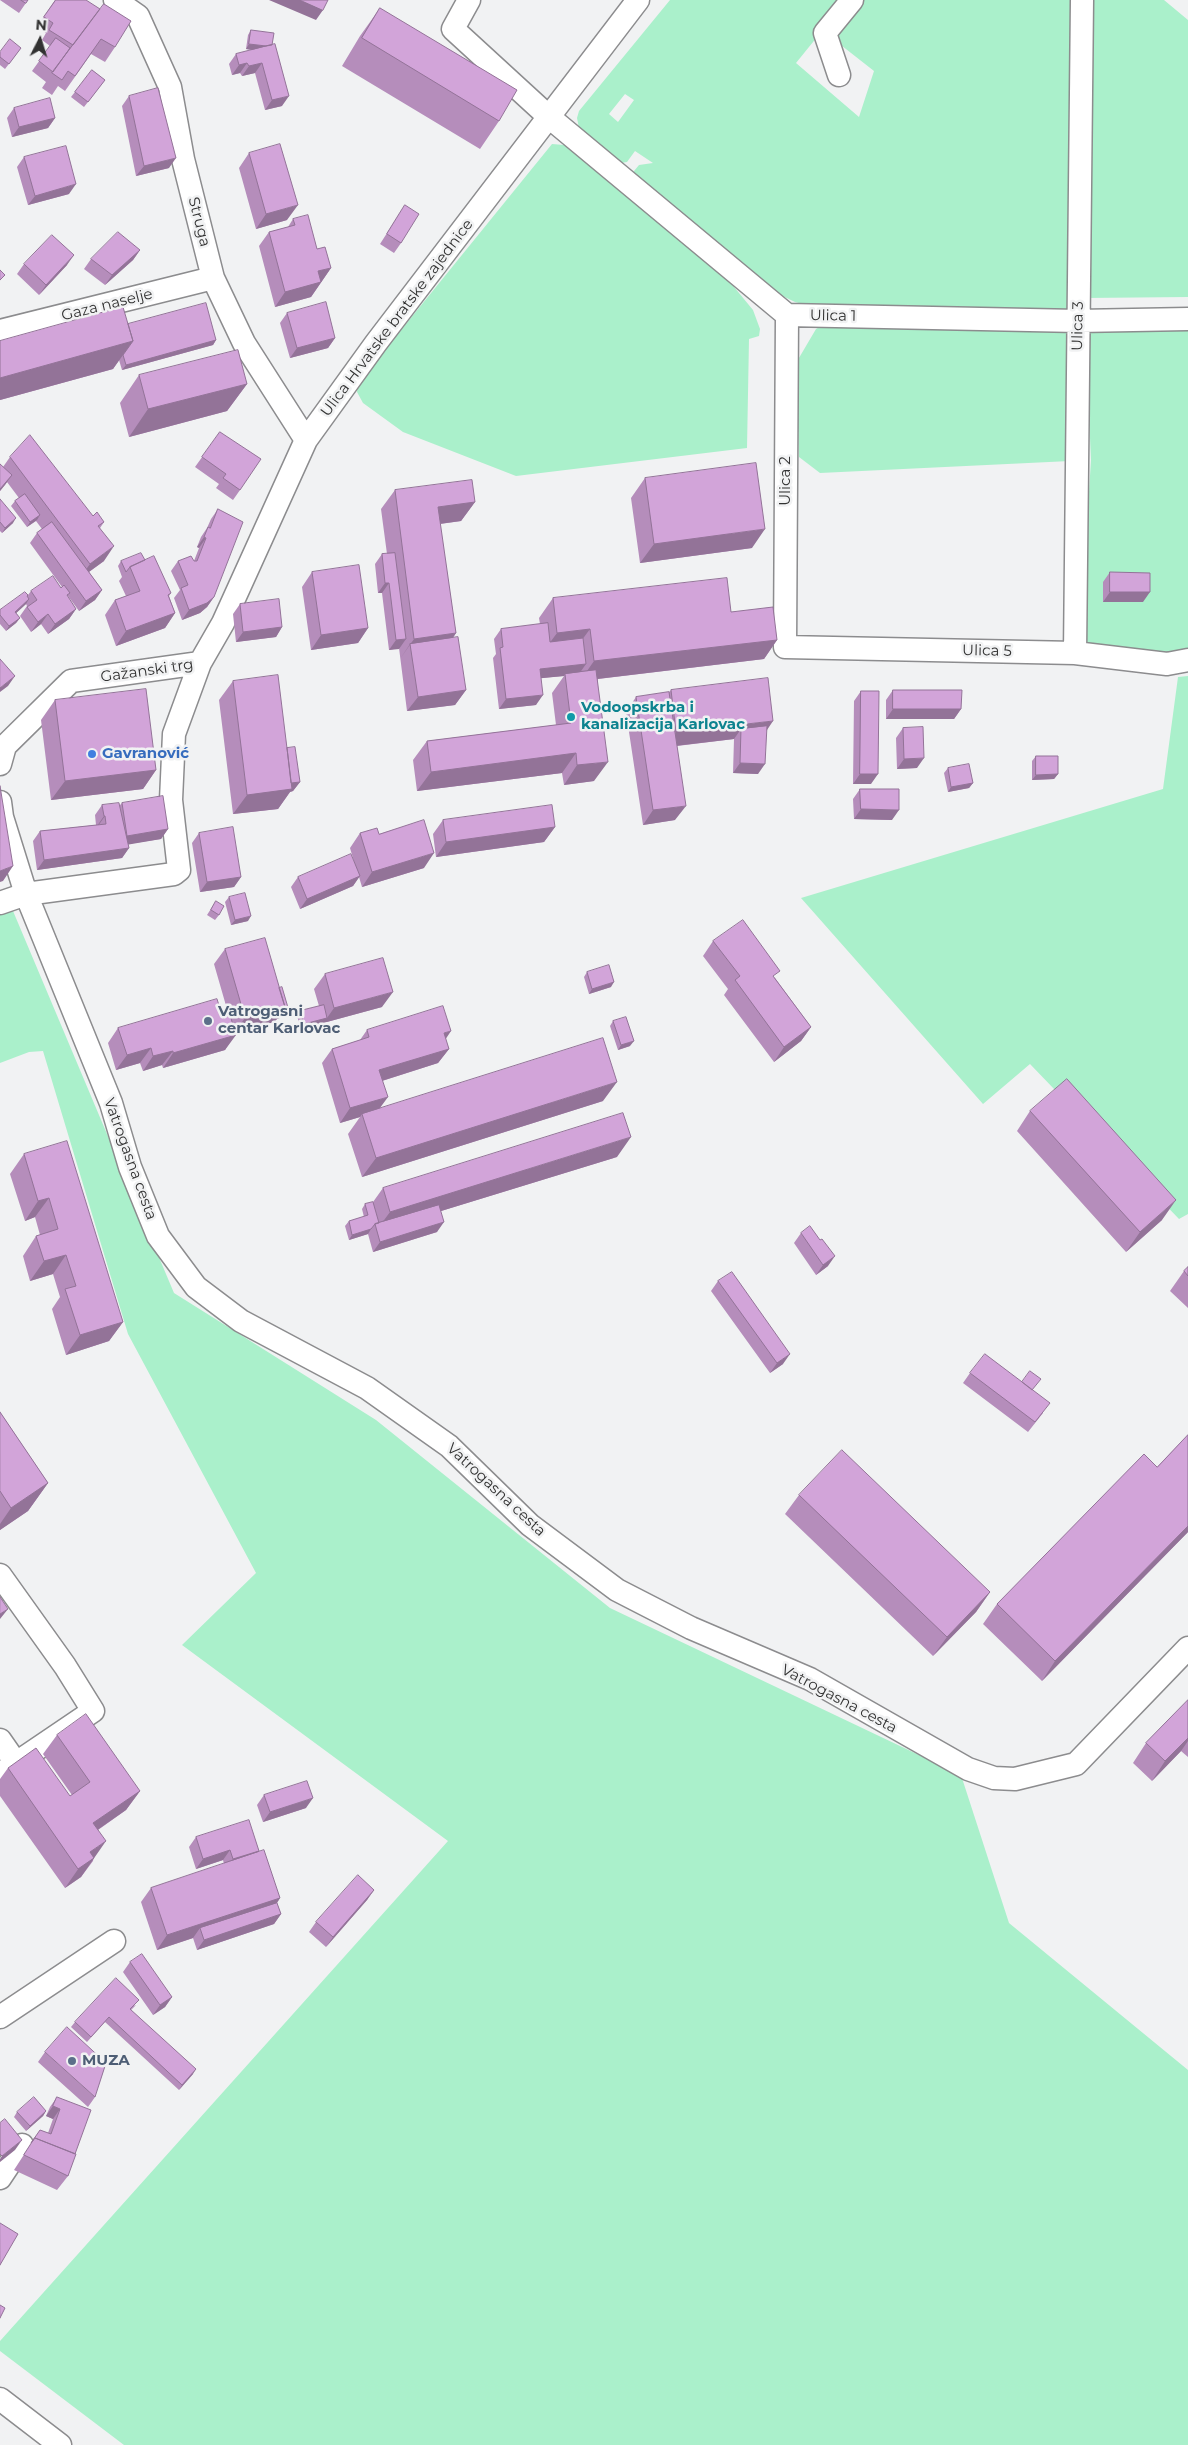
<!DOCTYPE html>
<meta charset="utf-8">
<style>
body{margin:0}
#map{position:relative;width:1188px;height:2445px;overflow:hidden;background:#f1f2f3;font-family:Montserrat,sans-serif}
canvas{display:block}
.north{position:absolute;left:15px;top:15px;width:50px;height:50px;-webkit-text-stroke:4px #f1f2f3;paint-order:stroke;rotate:5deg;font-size:14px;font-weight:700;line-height:20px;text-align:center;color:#323232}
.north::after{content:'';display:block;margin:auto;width:18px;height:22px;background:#323232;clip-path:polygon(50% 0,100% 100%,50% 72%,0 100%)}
</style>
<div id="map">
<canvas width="1188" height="2445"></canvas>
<div class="north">N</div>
</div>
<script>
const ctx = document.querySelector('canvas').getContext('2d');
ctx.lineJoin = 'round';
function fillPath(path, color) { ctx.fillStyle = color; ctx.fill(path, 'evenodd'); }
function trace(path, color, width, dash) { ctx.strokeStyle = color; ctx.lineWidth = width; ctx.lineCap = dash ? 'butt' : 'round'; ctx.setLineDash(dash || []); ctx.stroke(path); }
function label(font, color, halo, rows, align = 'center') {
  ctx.font = font + ' Montserrat,sans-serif'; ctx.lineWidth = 5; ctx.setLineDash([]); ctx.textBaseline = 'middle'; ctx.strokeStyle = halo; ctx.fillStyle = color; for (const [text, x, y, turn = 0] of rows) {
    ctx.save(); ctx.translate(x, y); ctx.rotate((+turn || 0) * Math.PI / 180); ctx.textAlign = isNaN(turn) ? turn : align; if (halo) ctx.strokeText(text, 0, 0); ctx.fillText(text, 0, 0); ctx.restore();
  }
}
fillPath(new Path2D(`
 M670 0H847L796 63 859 117 874 71 837 42 834 36 858 0H1076L1073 301 1067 314 828 311 795 302 770 290 634 175V171L639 165 653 163 635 151 627 162 621 163 579 128 577 118 579 111ZM625 94 634 100 618 122 609 114Z
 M1087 0H1164L1188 20V297L1084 298Z
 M552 144 564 145 574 151 725 276 753 310 760 329 759 336 749 339 747 448 516 476 403 432 363 403 357 392 358 383Z
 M830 321 1055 325 1070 333V461L820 473 799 457 796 363 816 329Z
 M1085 329 1188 330V655L1088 648 1080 635 1091 460Z
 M1188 676V1214L1179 1219 1030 1064 983 1104 801 898 1163 789 1178 677Z
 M13 911 174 1293 376 1420 610 1608 961 1775 1009 1923 1188 2070V2445H124L0 2351V2341L448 1841 182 1645 256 1573 128 1334 43 1051 29 1052 0 1063V915Z`), '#aaf0cb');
const street = new Path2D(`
 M115 0 138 16 170 87 183 159 213 278 244 343 306 440
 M469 0 453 29 549 117 787 315 1078 321 1188 319
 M839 75 825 33 852 0
 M787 315 785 647 1075 653 1167 664 1188 660
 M0 331 213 278
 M1075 653 1082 0
 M0 764 5 746 71 681 200 663
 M0 802 2 817 26 894 111 1103 130 1167 158 1236 196 1287 241 1321 367 1388 449 1446 530 1525 617 1590 691 1628 810 1679 968 1769 994 1778 1015 1779 1076 1764 1188 1648
 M0 903 26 894 174 874 179 870 171 800 174 734 200 663 223 623 306 440 376 343 638 0
 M0 1575 65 1666 93 1711 0 1774
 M0 1740 16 1763
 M0 2017 114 1941
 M0 2178 22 2145
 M0 2399 60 2445`);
trace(street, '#8c8c8e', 25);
trace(street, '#fff', 22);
fillPath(new Path2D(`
 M0 0H28L19 13Z
 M55 0 115 47 105 62 91 54 65 91 58 86 52 95 42 88 46 82 32 71 50 46 42 40 46 33 37 27Z
 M380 8 499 121 480 149 342 66 360 36Z
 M251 30 272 45 282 106 265 110 255 73 242 76 240 73 232 75 229 64 236 54 252 50 246 49 248 35Z
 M21 48 5 69 0 65V52Z
 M92 70 105 80 84 107 71 97Z
 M129 96 169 168 136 176 122 106Z
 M14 108 55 118 48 128 12 137 7 118Z
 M249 153 287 220 256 229 239 168Z
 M24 157 69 194 28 205 17 167Z
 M405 205 401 243 394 253 380 244Z
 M293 219 331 268 311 297 275 307 259 246 269 232 288 227Z
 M140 250 133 260 105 285 84 269 91 259Z
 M24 264 67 265 39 295 17 274Z
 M287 313 335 338 328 348 290 358 280 323Z
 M128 324 216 340 213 345 122 370 119 360 113 369 0 400V341Z
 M139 375 247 384 227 411 129 437 120 403Z
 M220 432 240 490 233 500 216 488 219 484 195 467Z
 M10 457 93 516 104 522 100 528 104 561 89 572 102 590 95 600 79 611 68 596H67L76 609 69 619 48 634 41 624 31 632 20 616 27 606 26 604 16 613 20 618 16 623 6 631 0 624V610L28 595 31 591 62 587 30 543 37 533 42 529 36 521 27 527 11 506 15 501 19 498 7 482 0 491V464L3 467Z
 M645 478 752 548 640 563 631 498Z
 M395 490 475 502 461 521 440 524 456 633 453 638 466 690 455 705 407 711 399 648 389 650 382 593H378L375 564 382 554H387L381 509Z
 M0 499 13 523 2 533 0 531Z
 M218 509 214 597 207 607 200 613 182 620 174 598 180 590 171 571 178 561H194L199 548 197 547 201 537 207 528 211 519Z
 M145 560 171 593 169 596 175 613 165 628 116 646 105 615 115 600 126 596 119 581 122 577 118 566 121 561Z
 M312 572 368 628 358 643 311 650 302 587Z
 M1110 572 1143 602H1103V582Z
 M553 598 731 612 777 640 764 659 598 679 594 781 564 785 562 773 417 791 413 760 427 741 556 725 552 693 564 676 541 678 536 705 499 709 493 658 496 654 494 639 501 629 540 624 539 618Z
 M240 604 282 627 276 637 236 642 233 614Z
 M233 681 287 748 300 782 293 791 290 792 278 809 233 814 219 700Z
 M671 690 766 731 758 774 733 773 734 739 677 746 675 820 643 825 626 712 636 697 669 692Z
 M893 690 961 709 954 719H886V700Z
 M861 691 871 784H853L854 701Z
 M55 700 156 770 143 789 51 800 41 720Z
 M903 728 917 768 897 769 896 738Z
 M1036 756 1058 774 1054 779 1032 780V761Z
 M948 768 973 783 969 788 948 792 944 773Z
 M860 789 892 820 854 819 853 799Z
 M122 803 168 829 161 839 128 844 129 848 122 858 37 870 33 841 40 831 96 825 95 815 102 805 119 806Z
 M443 820 555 827 544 842 436 857 433 834Z
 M199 833 241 877 234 887 200 892 192 843Z
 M360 833 379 834 424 868 362 887 359 877 353 886 300 909 291 887 298 877 355 865 350 848Z
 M229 897 248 921 231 925 225 902Z
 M216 901 219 915 215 920 207 915Z
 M713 941 775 978 811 1027 801 1041 774 1062 724 995 728 989 703 956Z
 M225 949 279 988 289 1011 285 1016 277 1019 274 1022 235 1033 225 1050 163 1068 162 1065 143 1071 140 1063 116 1070 108 1043 118 1028 223 1018 229 1016 214 964Z
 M587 972 611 987 589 994 584 977Z
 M325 974 382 1007 301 1029 297 1016 300 1011 319 1006 314 989Z
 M613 1021 630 1046 618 1050 610 1026Z
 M367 1030 445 1039 449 1049 438 1063 382 1081 380 1108 603 1101 362 1177 348 1134 360 1117 340 1123 322 1063 332 1049 360 1040Z
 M1030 1111 1162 1220 1126 1252 1017 1131Z
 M24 1154 123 1322 109 1341 66 1355 52 1309 60 1297 53 1274 30 1281 23 1256 36 1236 40 1235 35 1217 25 1221 10 1174Z
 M617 1157 441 1211 437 1232 373 1252 368 1234 349 1240 345 1226 349 1221 364 1217 362 1209 365 1204 373 1202 383 1188Z
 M801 1233 828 1266 816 1275 794 1243Z
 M1188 1267V1308L1170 1291 1184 1271Z
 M718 1281 783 1364 770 1373 711 1291Z
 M970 1373 1043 1413 1028 1432 963 1383Z
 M0 1412 48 1483 28 1511 0 1530Z
 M1188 1435V1532L1042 1681 983 1624 997 1604 1157 1467Z
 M799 1495 990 1592 976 1612 933 1656 785 1514Z
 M1188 1700V1757L1181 1751 1152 1781 1133 1763 1146 1743Z
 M57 1735 140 1791 126 1810 98 1830 93 1861 81 1877 65 1888 0 1796V1779L8 1768 70 1796 72 1795 43 1754Z
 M264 1795 306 1808 263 1822 257 1805Z
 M196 1837 259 1851 258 1852 280 1898 277 1903 281 1914 274 1924 197 1950 193 1938 157 1950 141 1902 151 1888 224 1864 223 1860 196 1869 189 1847Z
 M374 1890 367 1900 326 1947 309 1932 316 1922Z
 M130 1962 172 1997 165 2007 153 2015 123 1972Z
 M136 2005 131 2010 193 2074 179 2090 105 2022 87 2042 71 2027 75 2022Z
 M45 2052 95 2097 88 2107 38 2062Z
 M57 2097 75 2154 68 2176 57 2190 14 2170 40 2130 48 2133 53 2119 46 2116 50 2107Z
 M46 2111 43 2116 26 2131 14 2117 17 2112Z`), '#b58dbb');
fillPath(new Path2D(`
 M269 0H300L323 10 316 20Z
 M249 44 272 47 269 52 246 49Z
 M247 63 240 73 232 75 239 65Z
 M262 63 255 73 242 76 249 66Z
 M289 96 282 106 265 110 272 100Z
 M55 118 48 128 12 137 19 127Z
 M176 158 169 168 136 176 144 166Z
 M76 184 69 194 28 205 35 196Z
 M298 205 287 220 256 229 266 214Z
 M140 250 133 260 105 285 112 275Z
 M74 255 67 265 39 295 46 285Z
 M331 268 311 297 275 307 285 292 318 271Z
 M335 338 328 348 290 358 297 348Z
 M216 340 213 345 122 370 126 365Z
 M133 341 113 369 0 400V378Z
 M247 384 227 411 129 437 148 409Z
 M12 475 5 485 0 491V489Z
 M475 502 461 521 424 526 438 507Z
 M40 515 37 520 27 527 30 522Z
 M16 518 13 523 2 533 5 528Z
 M765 529 752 548 640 563 654 544Z
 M204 537 206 538 199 548 197 547Z
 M114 546 104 561 79 579 90 564Z
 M385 583H389L382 593H378Z
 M102 590 95 600 79 611 86 601Z
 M1110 592H1150L1143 602H1103Z
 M214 597 207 607 200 613 182 620 189 610Z
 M29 599 26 604 12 617 15 612Z
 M76 609 69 619 48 634 55 624Z
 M175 613 165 628 116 646 126 631Z
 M48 614 41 624 31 632 38 622Z
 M20 618 16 623 6 631 9 626Z
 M282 627 276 637 236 642 243 632Z
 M368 628 358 643 311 650 321 635Z
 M590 629 576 648 543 652 557 633Z
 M456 633 442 653 410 644 400 659 414 639Z
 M406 639 399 649 389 650 396 640Z
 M777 640 764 659 580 681 594 661Z
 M586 664 579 674H565L564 676 533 679 540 669Z
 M15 676 8 686 0 692V688Z
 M466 690 455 705 407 711 418 697Z
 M543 695 536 705 499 709 506 699Z
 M893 709H961L954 719H886Z
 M773 721 763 736 741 729 734 739 666 747 676 732Z
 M576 753 562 773 417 791 431 772Z
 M924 758 917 768 897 769 904 759Z
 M608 762 594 781 564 785 577 765Z
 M740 763 765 764 758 774 733 773Z
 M156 770 143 789 51 800 65 781Z
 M860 774H878L871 784H853Z
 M1058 774 1054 779 1032 780 1036 775Z
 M300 782 293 791 290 792 278 809 233 814 247 795 284 784Z
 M973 783 969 788 948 792 951 787Z
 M686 806 675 820 643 825 653 810Z
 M861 809 899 810 892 820 854 819Z
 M104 816H105L98 826H97Z
 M555 827 544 842 436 857 446 842Z
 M168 829 161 839 120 846 127 836Z
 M129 848 122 858 37 870 44 860Z
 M434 853 424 868 362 887 372 872Z
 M13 866 3 881 0 882V871Z
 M360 876 353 886 300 909 307 899Z
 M241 877 234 887 200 892 207 882Z
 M251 916 248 921 231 925 235 920Z
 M614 982 611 987 589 994 592 989Z
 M393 992 382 1007 301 1029 304 1024 327 1018 334 1008Z
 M285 1007 289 1011 285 1016 277 1019 274 1022 234 1033 245 1018Z
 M811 1027 801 1041 774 1062 784 1047Z
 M451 1031 441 1046 444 1033Z
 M236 1035 225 1050 163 1068 173 1053Z
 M634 1041 630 1046 618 1050 621 1045Z
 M151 1048 140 1063 116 1070 127 1055Z
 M449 1049 438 1063 369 1085 379 1070Z
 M173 1051 162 1065 143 1071 153 1056Z
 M617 1082 603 1101 362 1177 376 1158Z
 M388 1097 377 1112 362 1114 360 1117 340 1123 350 1108Z
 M631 1137 617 1157 376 1231 390 1212Z
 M49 1198 35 1217 25 1221 38 1201Z
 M1176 1200 1162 1220 1126 1252 1140 1232Z
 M444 1222 437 1232 373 1252 380 1242Z
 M371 1229 368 1234 349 1240 352 1235Z
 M66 1255 53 1274 30 1281 44 1261Z
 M835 1256 828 1266 816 1275 823 1265Z
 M123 1322 109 1341 66 1355 80 1335Z
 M790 1354 783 1364 770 1373 777 1363Z
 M48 1483 28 1511 0 1530V1524L11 1508Z
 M1188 1526V1532L1042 1681 1055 1661Z
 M990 1592 976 1612 933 1656 947 1637Z
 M8 1609 0 1619V1614Z
 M1188 1738V1741L1181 1751 1152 1781 1165 1761Z
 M140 1791 126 1810 80 1842 93 1823Z
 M313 1798 306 1808 263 1822 270 1812Z
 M106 1841 81 1877 65 1888 90 1852Z
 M230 1850 223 1860 196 1869 203 1859Z
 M259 1851 252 1861 229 1864 233 1859Z
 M374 1890 367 1900 326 1947 333 1937Z
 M280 1898 270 1913 200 1928 193 1938 157 1950 167 1935Z
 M281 1914 274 1924 197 1950 204 1940Z
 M172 1997 165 2007 153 2015 160 2005Z
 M196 2069 193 2074 179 2090 182 2085Z
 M53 2106 60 2109 53 2119 46 2116Z
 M46 2111 43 2116 26 2131 30 2126Z
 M22 2140 15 2150 0 2162V2159L2 2156Z`), '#937398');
const building = new Path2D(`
 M21 0H28L26 3Z
 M56 0H86L100 9 73 45 49 30 53 23 44 17Z
 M300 0H328L323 10Z
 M104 4 131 21 115 47 101 39 75 76 68 71 62 80 52 73Z
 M380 8 517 90 499 121 362 38Z
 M251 30 274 33 272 45 266 46 249 44Z
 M56 38 70 48 53 72 39 61Z
 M10 39 21 48 9 64 0 57V52Z
 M275 44 289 96 272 100 262 63 249 66 247 63 239 65 236 54Z
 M92 70 105 80 88 102 75 92Z
 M158 88 176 158 144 166 129 96Z
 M50 98 55 118 19 127 14 108Z
 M280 144 298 205 266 214 249 153Z
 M66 146 76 184 35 196 24 157Z
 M405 205 419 214 401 243 387 234Z
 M308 215 317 249 325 247 331 268 318 271 321 282 285 292 269 232 295 225 293 219Z
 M118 232 140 250 112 275 91 259Z
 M52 235 74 255 46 285 24 264Z
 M0 270 5 275 0 280Z
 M326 302 335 338 297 348 287 313Z
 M206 303 216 340 126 365 123 355 133 341 128 324Z
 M123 307 133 341 0 378V341Z
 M238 350 247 384 148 409 139 375Z
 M220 432 261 459 240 490 223 478 226 474 202 457Z
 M30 435 93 516 97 512 104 522 98 526 114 546 90 564 10 457Z
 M756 463 765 529 654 544 645 478Z
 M0 464 12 475 0 489Z
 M472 480 475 502 438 507 456 633 414 639 395 490Z
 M25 494 40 515 30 522 15 501Z
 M0 499 16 518 5 528 0 522Z
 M218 509 243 522 214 597 207 603 189 610 181 588 188 585 178 561 191 556 194 561H197L206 538 204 537 208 527 210 528Z
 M52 522 102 590 86 601 37 533Z
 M141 553 145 560 130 567 126 572 121 561Z
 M395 553 406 639 396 640 389 583H385L382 554Z
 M154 556 171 593 168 595 175 613 126 631 115 600 140 591 130 567Z
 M359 565 368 628 321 635 312 572Z
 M1110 572 1150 573V592H1110Z
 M53 576 61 588 64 585 70 593 67 595 76 609 55 624 48 614 38 622 27 607 37 600 31 591Z
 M727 578 731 612 773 607 777 640 594 661 590 629 557 633 553 598Z
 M25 592 28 595 27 596 29 599 15 612 20 618 9 626 0 615V610Z
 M279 599 282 627 243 632 240 604Z
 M548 623 550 642 583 638 586 664 540 669 543 695 506 699 500 648 503 647 501 629Z
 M458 637 466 690 418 697 410 644Z
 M0 659 15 676 0 688Z
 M596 670 608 762 577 765 576 753 431 772 427 741 571 723 565 674Z
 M278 675 292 789 247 795 233 681Z
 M768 678 773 721 676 732 671 690Z
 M146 689 156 770 65 781 55 700Z
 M893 690H962L961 709H893Z
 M861 691H879L878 774H860Z
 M669 692 686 806 653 810 636 697Z
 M767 726 765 764 740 763 741 729Z
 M923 727 924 758 904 759 903 728Z
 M295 747 300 782 291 783 287 748Z
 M1036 756H1058V774L1036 775Z
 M969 764 973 783 951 787 948 768Z
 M0 786 13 866 0 871Z
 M860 789H899V810L861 809Z
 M163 796 168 829 127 836 122 803Z
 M119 803 129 848 44 860 40 831 106 824 105 816H104L102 805Z
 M552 805 555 827 446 842 443 820Z
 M424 820 434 853 372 872 360 833 377 828 379 834Z
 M233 827 241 877 207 882 199 833Z
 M351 854 360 876 307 899 298 877Z
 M245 893 251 916 235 920 229 897Z
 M216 901 224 906 219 915 211 910Z
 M743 920 780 971 773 976 811 1027 784 1047 735 980 740 976 713 941Z
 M265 938 285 1007 245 1018 225 949Z
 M383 958 393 992 334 1008 325 974Z
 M609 965 614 982 592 989 587 972Z
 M282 987 289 1011 280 1013 285 1007 279 988Z
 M217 999 223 1018 230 1015 236 1035 173 1053V1051L153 1056 151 1048 127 1055 118 1028Z
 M324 1005 327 1018 304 1024 300 1011Z
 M443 1006 451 1031 444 1033 449 1049 379 1070 388 1097 350 1108 332 1049 369 1037 367 1030Z
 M626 1017 634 1041 621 1045 613 1021Z
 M603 1038 617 1082 376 1158 362 1114Z
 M1067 1079 1176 1200 1140 1232 1030 1111Z
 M623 1113 631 1137 390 1212 383 1188Z
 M67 1141 123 1322 80 1335 65 1289 76 1286 66 1255 44 1261 36 1236 58 1229 49 1198 38 1201 24 1154Z
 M373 1202 379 1223 375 1224 371 1229 352 1235 349 1221 368 1215 365 1204Z
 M439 1205 444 1222 380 1242 375 1224Z
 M810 1226 820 1240 822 1239 835 1256 823 1265 801 1233Z
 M1188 1267V1276L1184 1271Z
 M732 1272 790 1354 777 1363 718 1281Z
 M985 1354 1050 1403 1035 1422 970 1373Z
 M1030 1371 1041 1379 1032 1390 1022 1382Z
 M0 1412 48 1483 11 1508 0 1491Z
 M1188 1435V1526L1055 1661 997 1604 1144 1454 1157 1467Z
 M842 1450 990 1592 947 1637 799 1495Z
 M0 1597 8 1609 0 1614Z
 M1188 1700V1738L1165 1761 1146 1743Z
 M86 1714 140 1791 93 1823 106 1841 90 1852 94 1858 78 1869 8 1768 36 1748 70 1796 90 1782 57 1735Z
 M307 1781 313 1798 270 1812 264 1795Z
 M249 1820 259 1851 233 1859 230 1850 203 1859 196 1837Z
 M264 1850 280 1898 167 1935 151 1888Z
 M358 1875 374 1890 333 1937 316 1922Z
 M277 1903 281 1914 204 1940 200 1928Z
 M142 1954 172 1997 160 2005 130 1962Z
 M116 1978 139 2000 130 2009 196 2069 182 2085 109 2017 91 2037 75 2022Z
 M67 2027 106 2063 95 2097 45 2052Z
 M34 2097 46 2111 30 2126 17 2112Z
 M57 2097 91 2110 75 2154 35 2138 31 2143 40 2130 51 2134 60 2109 53 2106Z
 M5 2119 22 2140 2 2156 0 2154V2123Z
 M35 2138 76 2154 68 2176 24 2155Z
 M0 2223 18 2234 0 2265Z
 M0 2305 5 2308 0 2318Z`);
fillPath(building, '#d2a4d9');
trace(building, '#937398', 1);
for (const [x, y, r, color] of [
 [571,717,5,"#0f9aa8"],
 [92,754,5,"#3f7fe0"],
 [208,1021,5,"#5c6f8a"],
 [72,2061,5,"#5c6f8a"]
]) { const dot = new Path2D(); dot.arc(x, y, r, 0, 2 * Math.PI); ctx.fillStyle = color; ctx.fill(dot); trace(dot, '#f1f2f3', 2); }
label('15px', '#323232', '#f1f2f3', [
 ["Struga",199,222,76],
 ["Gaza naselje",107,305,-14],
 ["Ulica 1",833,316,1],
 ["Ulica Hrvatske bratske zajednice",397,318,-53],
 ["Ulica 3",1078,326,-89],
 ["Ulica 2",786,481,-90],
 ["Ulica 5",987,651,1],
 ["Gažanski trg",147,671,-8],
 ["Vatrogasna cesta",130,1159,70],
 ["Vatrogasna cesta",496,1490,43],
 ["Vatrogasna cesta",839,1699,28]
]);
label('bold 15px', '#0d838f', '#f1f2f3', [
 ["Vodoopskrba i",581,708],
 ["kanalizacija Karlovac",581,725]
], 'left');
label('bold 15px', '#366cbe', '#f1f2f3', [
 ["Gavranović",102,754]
], 'left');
label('bold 15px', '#4e5e75', '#f1f2f3', [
 ["Vatrogasni",218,1012],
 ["centar Karlovac",218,1029],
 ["MUZA",82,2061]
], 'left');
</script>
